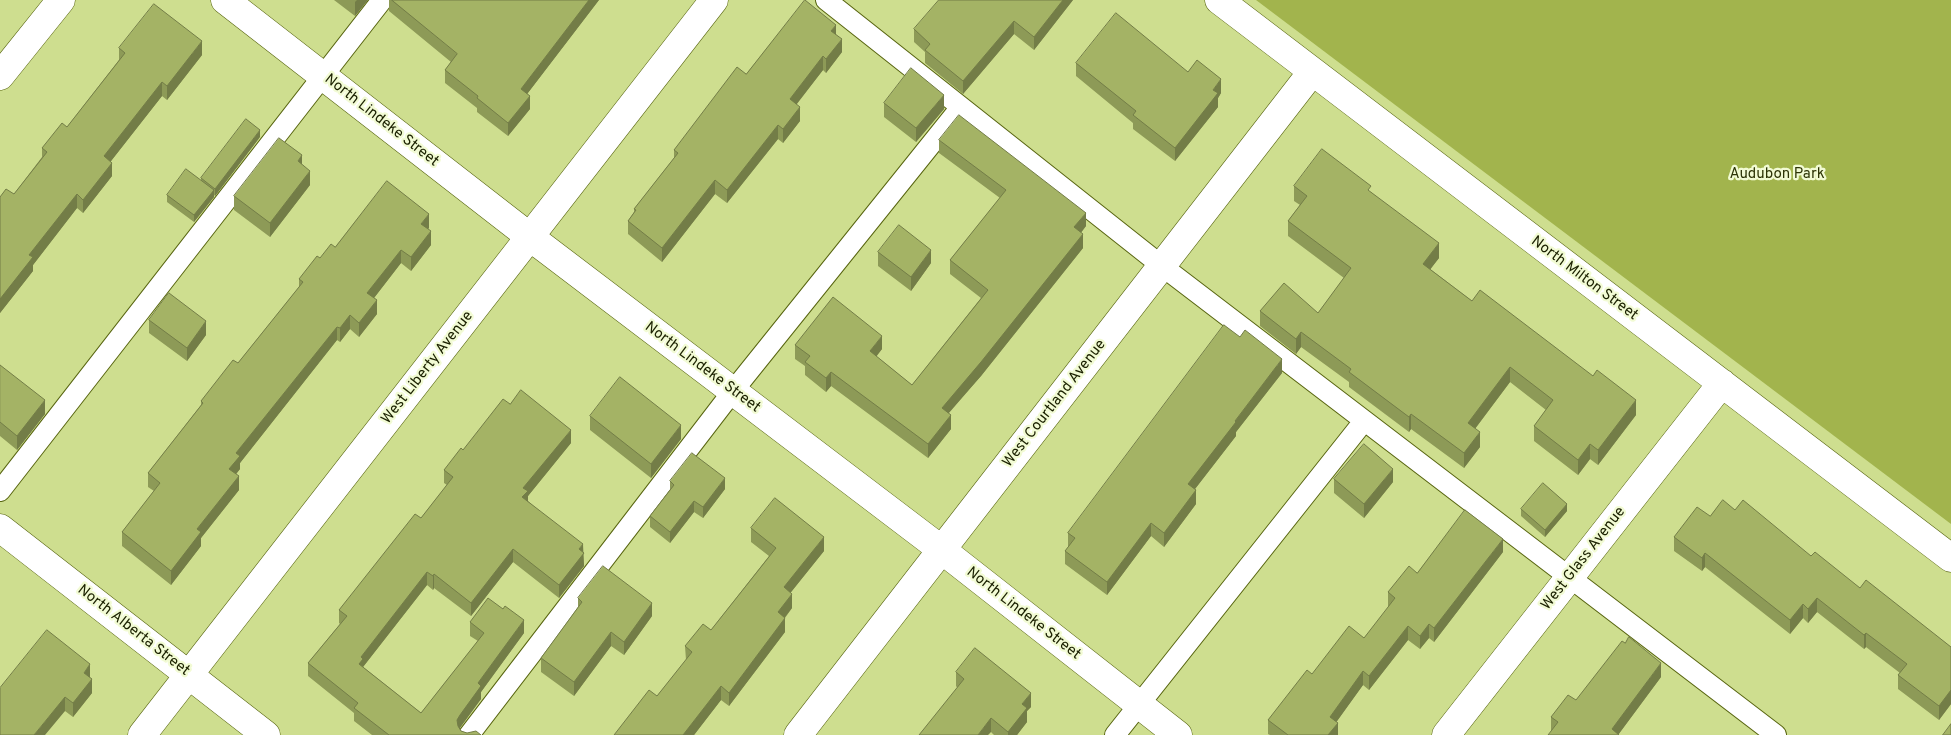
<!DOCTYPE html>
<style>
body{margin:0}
canvas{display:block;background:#cede8f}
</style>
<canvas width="1951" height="735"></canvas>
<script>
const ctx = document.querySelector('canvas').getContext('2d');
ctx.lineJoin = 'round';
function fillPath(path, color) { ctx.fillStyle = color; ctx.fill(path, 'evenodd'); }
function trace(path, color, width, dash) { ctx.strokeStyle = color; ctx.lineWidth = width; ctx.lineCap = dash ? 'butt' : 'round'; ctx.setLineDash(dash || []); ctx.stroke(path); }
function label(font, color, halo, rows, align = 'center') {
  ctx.font = font + ' Overpass,sans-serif'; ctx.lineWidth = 4.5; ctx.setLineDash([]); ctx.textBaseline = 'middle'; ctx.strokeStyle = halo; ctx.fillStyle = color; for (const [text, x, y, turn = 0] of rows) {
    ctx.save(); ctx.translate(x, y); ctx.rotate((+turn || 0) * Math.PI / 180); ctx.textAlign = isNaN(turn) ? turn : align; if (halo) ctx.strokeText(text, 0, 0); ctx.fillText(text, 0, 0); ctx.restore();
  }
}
fillPath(new Path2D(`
 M1256 0H1951V524Z`), '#a2b44d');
const service = new Path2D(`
 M826 0 1162 266 1776 735
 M0 491 382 0
 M469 735 733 391 961 107
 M1115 735 1364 421`);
const minor = new Path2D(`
 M225 0 530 237 942 550 1178 735
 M1219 0 1951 558
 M0 76 61 0
 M142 735 714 0
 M798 735 1312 72
 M1446 735 1722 383`);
const secondary = new Path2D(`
 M0 528 266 735`);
trace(service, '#586510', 22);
trace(minor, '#586510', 29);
trace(secondary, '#586510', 29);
trace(service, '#fff', 20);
trace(minor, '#fff', 28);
trace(secondary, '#fff', 28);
fillPath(new Path2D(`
 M334 0H368L355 16Z
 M389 0H599L527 94 530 109 508 136 477 112V108L445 83V70L451 62 389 11Z
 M1073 0 1034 50 1014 34 963 94 925 63V52L914 42V29Z
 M836 34 842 52 826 73 823 70 796 104 800 121 783 143 778 139 727 203 715 194 662 262 628 234V221L634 212V209L674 158V150L746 74Z
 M119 48 202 55 167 100 162 96 111 161 112 176 83 213 77 208 33 265V271L0 313V197L14 194 42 157V148L67 127 119 60Z
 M1076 63 1221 93 1218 98V107L1175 161 1133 129V123L1076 76Z
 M884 103 944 109 916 142 884 117Z
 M260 137 215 196 214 195V197L194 222 167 202V195L201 180V178Z
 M939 140 1086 226 1081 233 1083 248 981 376 948 413 951 429 928 458 831 386 826 392 805 375V366L795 359V345L882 349 876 356 912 385 981 298 950 274V260L1000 198 939 153Z
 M302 165 310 185 270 237 234 210V196Z
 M1294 186 1371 192 1439 258 1430 269 1472 301 1636 415 1598 465 1590 459 1578 475 1534 441V426L1546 410 1510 382 1475 429 1480 447 1464 468 1411 429 1409 432 1349 387V382L1301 347 1296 354 1260 326V311L1318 313 1344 278 1288 236V221L1300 205 1294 201Z
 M429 228 427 229 431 245 411 271 401 263 374 298 377 314 359 337 350 329 340 342 337 340 240 463V469L236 474 239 490 201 538V546L171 585 122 546V532L154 491 148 487V473L201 405V401L238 363 299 287V279L320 258 335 247Z
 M878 252 931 263 911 291 878 266Z
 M149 320 206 335 187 361 149 333Z
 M1240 337 1282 373 1236 432V436L1195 489 1196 504 1164 547 1151 536 1107 595 1065 564V551L1068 547V533Z
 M0 365 45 414 17 450 0 436Z
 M510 404 571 443 528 496V501L583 552 584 566 559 598 513 562 471 616 434 588 433 590 427 585 363 667 421 713 478 641 470 636V622L524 633 481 692V699L459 728 461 731 467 733 481 735H372L354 721V713L308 676V663L340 624 339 623V610L421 518 447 485 444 483V470L463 450Z
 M590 416 681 439 651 478 590 430Z
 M1334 479 1393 482 1364 518 1334 493Z
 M670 481 725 489 703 518 694 512 670 543 650 527V516L670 490Z
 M1521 509 1567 511 1545 537 1521 516Z
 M1735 510 1811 556 1951 647V704L1939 720 1898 689V675L1900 673 1866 647 1864 649 1817 612 1808 623 1803 618 1790 634 1705 567 1702 571 1674 551V537L1710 516Z
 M751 528 824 551 790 593 792 608 785 618V632L729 706 721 700 694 735H614L657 696 686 660 685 646 711 630 769 556 751 542Z
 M1503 552 1434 642 1429 638 1420 649 1408 640 1369 690 1363 685 1336 722 1338 735H1270L1268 734V720L1312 674 1364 638 1389 607 1388 606V592L1417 573Z
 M578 598 652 616 624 655 611 646 574 696 541 672V658L578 607Z
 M956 672 1031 707 1027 711V722L1017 735H994L991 732 956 686Z
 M1661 677 1618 735 1551 730V717L1576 700Z
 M90 678 92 693 73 717 65 711 0 735Z`), '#8d9a57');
fillPath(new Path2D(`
 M357 0H368L355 16V2Z
 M589 0H599L521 102V89Z
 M1063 0H1073L1034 50V37Z
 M1014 21V34L963 94V81Z
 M836 25V39L831 31Z
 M842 39V52L826 73V59Z
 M202 41V55L167 100V86Z
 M823 56V70L790 113V99Z
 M1221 79V93L1218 98V107L1175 161V148L1213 90Z
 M162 82V96L104 170V156Z
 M944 95V109L916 142V128Z
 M530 96V109L508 136V123Z
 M800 107V121L783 143V129Z
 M778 125V139L727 203V190Z
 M260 130V137L215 196V189Z
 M302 155V169L298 161Z
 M112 163V176L83 213V200Z
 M310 171V185L270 237V223Z
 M715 180V194L662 262V248Z
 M214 190V197L194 222V215Z
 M77 194V208L33 265V271L0 313V299L29 255Z
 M1086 213V226L1074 241V227Z
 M429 214V228L421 237V224Z
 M431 231V245L411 271V257Z
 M1083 234V248L981 376 942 421V408Z
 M1439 243V258L1423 279V264Z
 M401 250V263L367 307V293Z
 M931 250V263L911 291V277Z
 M377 300V314L359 337V323Z
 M350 315V329L340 342V328Z
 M206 321V335L187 361V348Z
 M337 327V340L240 463V469L229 483V469L236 453Z
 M1301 332V347L1296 354V339Z
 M882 336V349L870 365V351Z
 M1282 359V373L1236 432V436L1188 498V484Z
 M1510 367V382L1468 438V423Z
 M831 372V386L826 392V378Z
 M45 400V414L17 450V436Z
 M1636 400V415L1598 465V450Z
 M1411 414V429L1409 432V417Z
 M951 415V429L928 458V444Z
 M681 425V439L651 478V464Z
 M571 430V443L528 496V504L522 511 523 488Z
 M1480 432V447L1464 468V453Z
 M1590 444V459L1578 475V460Z
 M1393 469V482L1364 518V504Z
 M239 476V490L201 538V546L171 585V571L197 529Z
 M725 478V489L703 518V507Z
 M1196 490V504L1164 547V533Z
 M694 501V512L670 543V532Z
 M1567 504V511L1545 537V530Z
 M1151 523V536L1107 595V582Z
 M824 537V551L784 601V587Z
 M1503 539V552L1434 642V628Z
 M583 544 584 566 559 598V585L579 549Z
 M513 549V562L471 616V603Z
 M1705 553V567L1702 571V558Z
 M427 572V585L363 667V672L359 664 361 657Z
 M434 574V588L433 590V576Z
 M792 594V608L778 626V612Z
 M1817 598V612L1808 623V609Z
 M652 603V616L624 655V642Z
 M1803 604V618L1790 634V620Z
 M785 618V632L729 706V693Z
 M524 620V633L481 692V699L460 728 457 733V720L478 683Z
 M1429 624V638L1420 649V636Z
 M1408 626V640L1369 690V676Z
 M611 632V646L574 696V682Z
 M1866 633V647L1864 649V635Z
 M1661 663V677L1618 735 1612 729Z
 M90 664V678L84 673Z
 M1363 671V685L1330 731V717Z
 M92 679V693L73 717V703Z
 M721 686V700L694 735H683Z
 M1951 690V704L1939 720V706Z
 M1031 693V707L1027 711V722L1017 735H1008V732L1022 704Z
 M65 697V711L45 735H34Z
 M991 718V732L988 735H978Z
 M1338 723V735H1328Z`), '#737d47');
const building = new Path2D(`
 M392 0H589L521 89 530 96 508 123 477 98 478 96 445 70 457 54Z
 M805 0 836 25 831 31 842 39 826 59 823 56 790 99 800 107 783 129 778 125 727 190 715 180 662 248 628 221 636 210 634 209 678 153 674 150 737 67 746 74Z
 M939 0H1063L1034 37 1014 21 963 81 925 50 930 44 914 29Z
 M154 4 202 41 167 86 162 82 104 156 112 163 83 200 77 194 29 255 33 257 0 299V197L6 189 14 194 47 152 42 148 62 123 67 127 125 53 119 48Z
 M1116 13 1188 72 1197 60 1221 79 1213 90 1218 93 1175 148 1133 115 1136 111 1076 63Z
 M911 68 944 95 916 128 884 103Z
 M959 115 1086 213 1074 227 1083 234 981 362 942 408 951 415 928 444 831 372 826 378 805 362 810 356 795 345 833 297 882 336 870 351 912 385 988 290 950 260 1006 190 939 140Z
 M246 119 260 130 215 189 201 178Z
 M279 138 302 155 298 161 310 171 270 223 234 196Z
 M1322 149 1371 186 1368 190 1439 243 1423 264 1472 301 1480 290 1593 376 1597 370 1636 400 1598 450 1590 444 1578 460 1534 426 1553 400 1510 367 1468 423 1480 432 1464 453 1411 414 1409 417 1349 372 1351 369 1301 332 1296 339 1260 311 1284 283 1318 313 1351 268 1288 221 1307 196 1294 186Z
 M186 169 214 190 194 215 167 195Z
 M387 181 429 214 421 224 431 231 411 257 401 250 367 293 377 300 359 323 350 315 340 328 337 327 236 453 240 456 229 469 239 476 197 529 201 532 171 571 122 532 160 483 148 473 203 403 201 401 233 360 238 363 303 282 299 279 317 256 320 258 331 244 335 247Z
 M899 225 931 250 911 277 878 252Z
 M169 293 206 321 187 348 149 320Z
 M1224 325 1240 337 1245 330 1282 359 1235 421 1236 422 1188 484 1196 490 1164 533 1151 523 1107 582 1065 551 1075 538 1068 533Z
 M0 365 45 400 17 436 0 422Z
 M620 377 681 425 651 464 590 416Z
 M521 390 571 430 523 488 528 491 522 497 583 544 579 549 584 553 559 585 513 549 471 603 434 574 433 576 427 572 361 657 363 659 359 664 421 713 484 633 470 622 488 598 503 609 505 606 524 620 478 683 481 686 460 715 457 720 458 726 461 731 467 733 476 731 481 735H389L354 708 358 703 308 663 347 616 339 610 415 514 421 518 453 477 444 470 461 448 463 450 503 399 510 404Z
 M1364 444 1393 469 1364 504 1334 479Z
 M692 453 725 478 703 507 694 501 670 532 650 516 674 485 670 481Z
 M1543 483 1567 504 1545 530 1521 509Z
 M775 498 824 537 784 587 792 594 778 612 785 618 729 693 721 686 683 735H614L649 690 657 696 692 652 685 646 703 624 711 630 776 548 751 528Z
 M1723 500 1735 510 1743 500 1811 556 1815 552 1860 588 1866 580 1951 647V690L1939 706 1898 675 1907 664 1866 633 1864 635 1817 598 1808 609 1803 604 1790 620 1705 553 1702 558 1674 537 1697 507 1710 516Z
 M1465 510 1503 539 1434 628 1429 624 1420 636 1408 626 1369 676 1363 671 1330 717 1338 723 1328 735H1288L1268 720 1307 670 1312 674 1349 626 1364 638 1395 598 1388 592 1409 566 1417 573Z
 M603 566 652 603 624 642 611 632 574 682 541 658 582 602 578 598Z
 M47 630 90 664 84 673 92 679 73 703 65 697 34 735H0V688Z
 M1629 637 1661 663 1612 729 1619 735H1548L1558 722 1551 717 1568 695 1576 700 1622 641 1625 643Z
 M975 648 1031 693 1022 704 1027 708 1008 732 991 718 978 735H919L964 679 956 672Z
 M1951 724V735H1943Z`);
fillPath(building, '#a4b365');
trace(building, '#737d47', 1);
label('15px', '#1b2101', '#f2fbd4', [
 ["North Lindeke Street",381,121,38],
 ["North Milton Street",1584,279,37],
 ["West Liberty Avenue",428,368,-52],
 ["North Lindeke Street",702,368,37],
 ["West Courtland Avenue",1055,404,-52],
 ["West Glass Avenue",1584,559,-52],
 ["North Lindeke Street",1023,614,38],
 ["North Alberta Street",133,631,38]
]);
label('15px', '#2d3406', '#f2fbd4', [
 ["Audubon Park",1777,175]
]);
</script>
